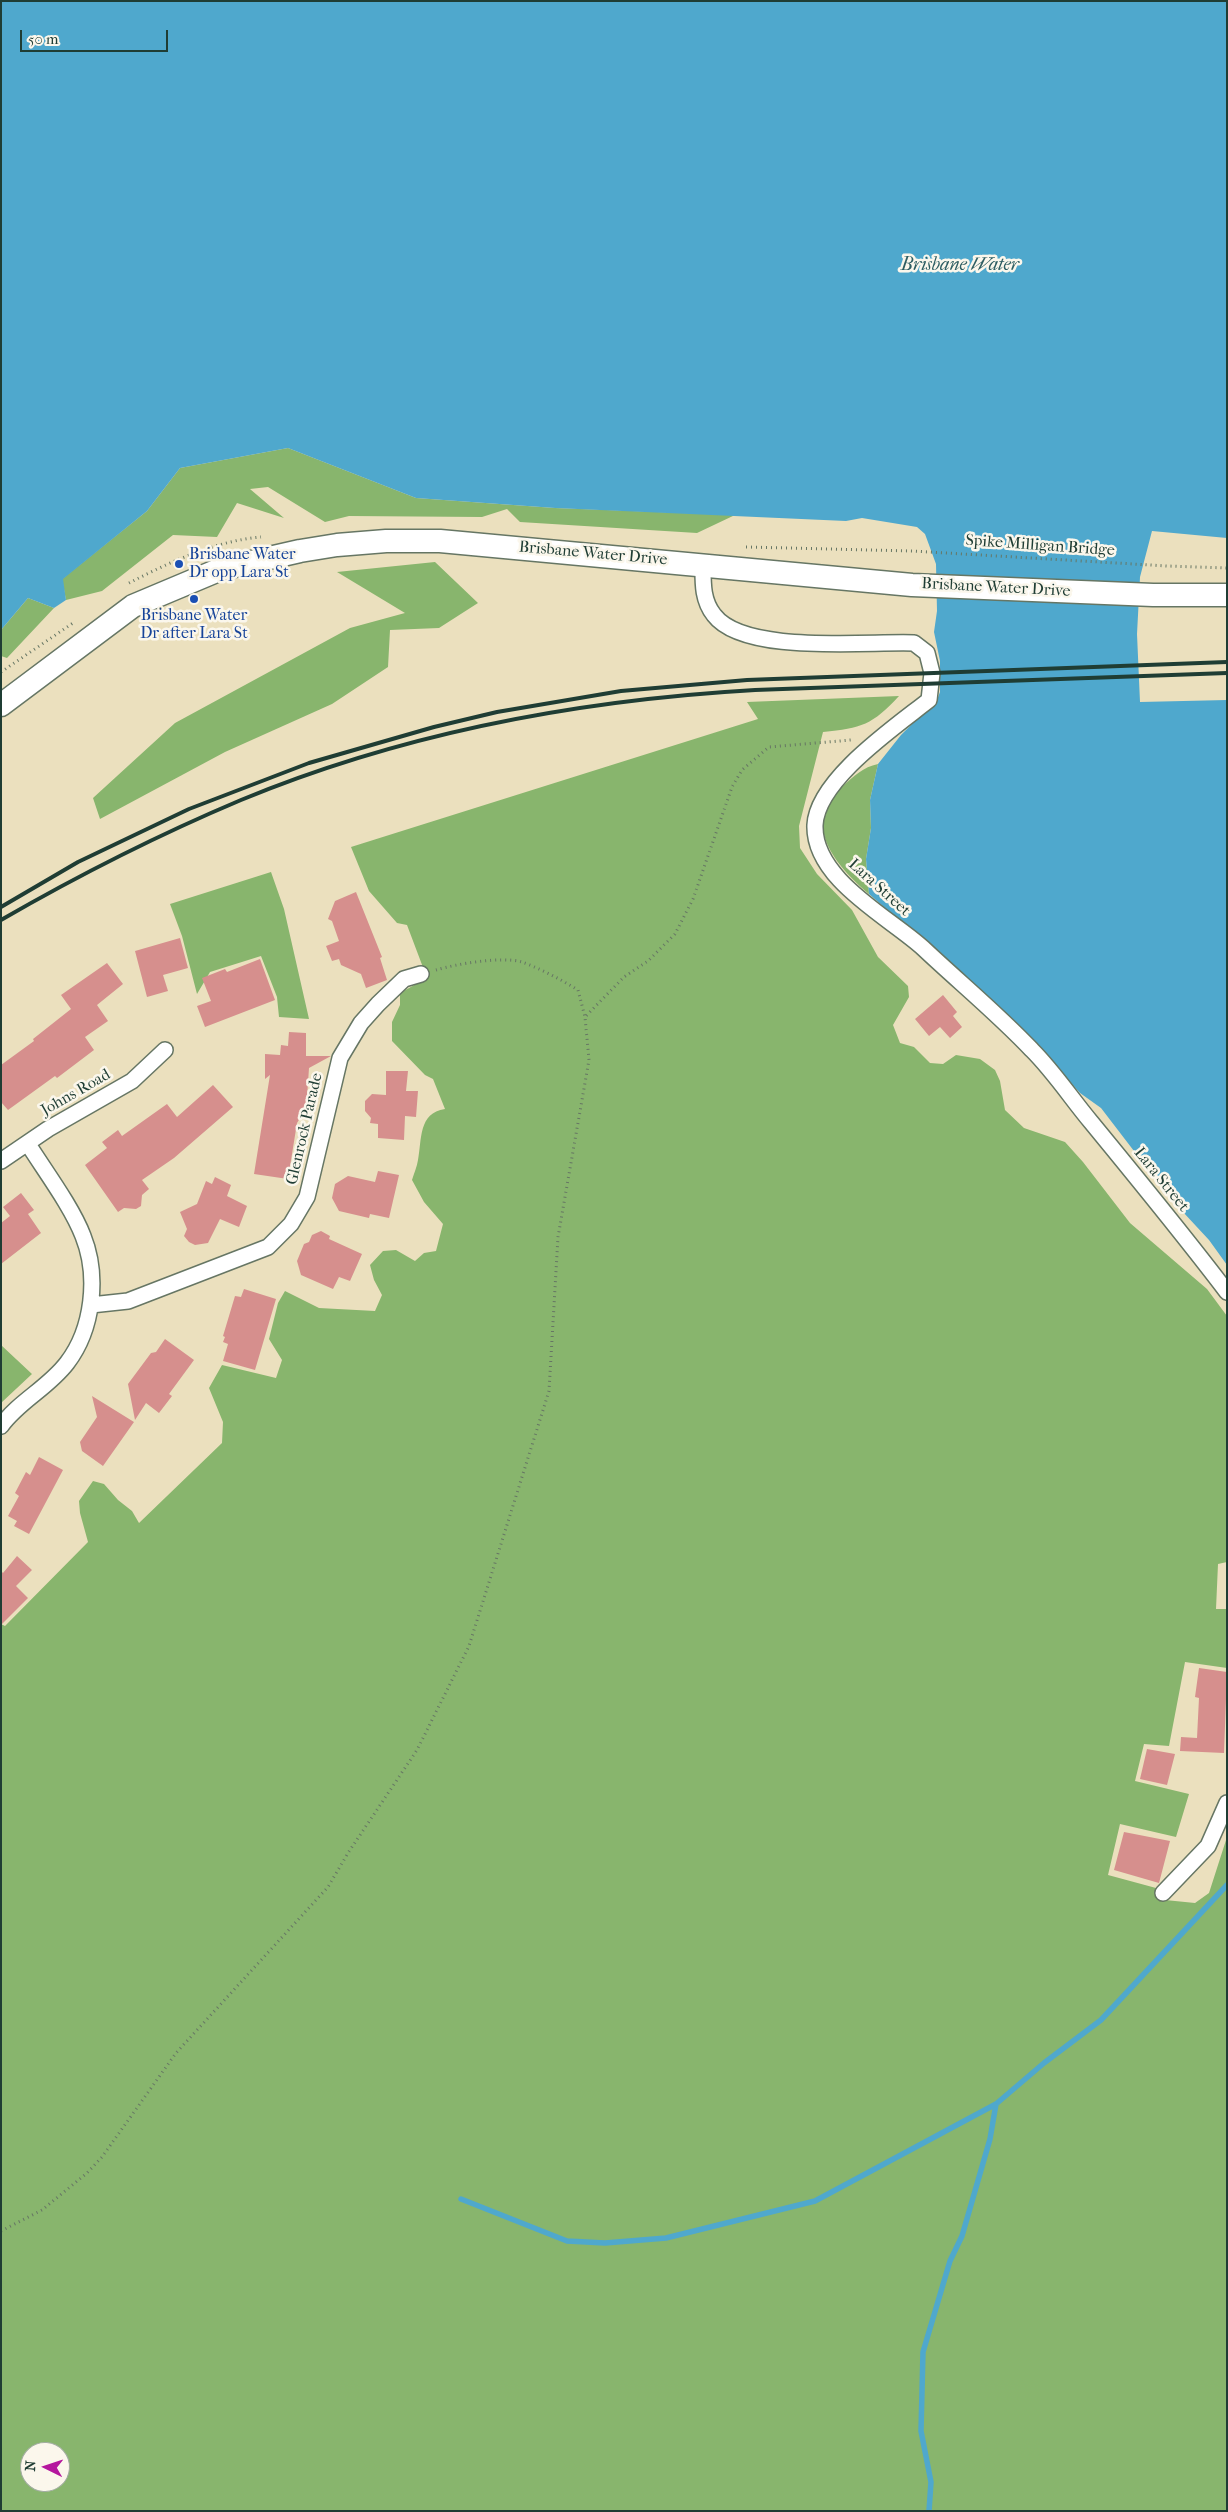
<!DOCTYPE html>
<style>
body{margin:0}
#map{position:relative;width:1228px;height:2512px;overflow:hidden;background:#ebe0be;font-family:"IM FELL French Canon",serif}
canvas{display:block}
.frame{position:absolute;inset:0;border:2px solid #1f3d34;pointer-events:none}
.north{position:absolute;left:20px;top:2442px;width:50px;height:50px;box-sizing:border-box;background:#fbf7ec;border:1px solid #a3ada2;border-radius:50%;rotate:274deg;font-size:14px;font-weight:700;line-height:20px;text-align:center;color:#1f3d34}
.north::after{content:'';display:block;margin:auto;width:18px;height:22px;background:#b5179e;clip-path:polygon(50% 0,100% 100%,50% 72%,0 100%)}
.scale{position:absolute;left:20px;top:30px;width:148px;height:22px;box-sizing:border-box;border:2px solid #1f3d34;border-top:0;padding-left:6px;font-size:15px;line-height:18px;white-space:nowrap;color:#1f3d34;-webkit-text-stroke:4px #fbf7ec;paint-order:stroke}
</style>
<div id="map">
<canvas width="1228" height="2512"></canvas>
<div class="frame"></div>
<div class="north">N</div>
<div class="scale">50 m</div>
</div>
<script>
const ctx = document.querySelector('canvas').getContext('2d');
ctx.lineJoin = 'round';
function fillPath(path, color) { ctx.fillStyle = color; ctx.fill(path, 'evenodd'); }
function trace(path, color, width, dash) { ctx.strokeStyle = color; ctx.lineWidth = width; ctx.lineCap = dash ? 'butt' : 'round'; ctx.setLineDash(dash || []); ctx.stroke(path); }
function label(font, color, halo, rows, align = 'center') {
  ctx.font = font + ' "IM FELL French Canon",serif'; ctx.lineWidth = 5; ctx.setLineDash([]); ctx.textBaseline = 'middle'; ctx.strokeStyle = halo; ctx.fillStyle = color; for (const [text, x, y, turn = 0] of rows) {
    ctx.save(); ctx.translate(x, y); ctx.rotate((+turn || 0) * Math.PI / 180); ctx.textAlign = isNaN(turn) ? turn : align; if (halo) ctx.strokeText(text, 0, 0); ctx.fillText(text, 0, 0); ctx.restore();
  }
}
fillPath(new Path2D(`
 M288 448 416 498 555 508 735 515 697 533 520 522 507 509 482 517 349 516 325 522 268 487 250 489 284 518 237 503 217 537 173 535 102 591 66 600 62 579 147 511 180 468Z
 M435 562 478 603 439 628 390 630 388 667 332 704 225 752 100 819 93 798 175 723 350 628 405 613 337 572Z
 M28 598 54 608 7 658 1 656V630Z
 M899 696C872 725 862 728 823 732L799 826 800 848 817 874 852 910 878 957 908 986 909 997 893 1025 900 1043 914 1047 930 1063 943 1064 956 1055 980 1059 995 1070 1000 1081 1005 1110 1024 1128 1065 1142 1083 1162 1130 1223 1207 1289 1227 1316V1562L1218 1564 1216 1609H1227V1668L1185 1662 1169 1746 1144 1744 1135 1781 1189 1794 1176 1837 1120 1824 1108 1875 1156 1888 1165 1900 1195 1903 1209 1893 1227 1837V2511H1V1624L5 1626 88 1542 80 1513 79 1501 93 1481 104 1484 118 1500 132 1511 139 1523 222 1443 223 1422 209 1388 222 1365 276 1378 282 1360 269 1339 278 1303 285 1291 319 1308 375 1311 382 1295 374 1280 370 1265 383 1251 396 1250 415 1261 424 1253 436 1251 443 1224 424 1202 412 1180C414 1173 417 1167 418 1160 422 1140 418 1113 445 1109L433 1079 425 1075 392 1041V1022L400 1005V993L427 978 407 925 397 923 369 891 351 847 758 719 747 702ZM30 2452H60V2482H30Z
 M878 764 870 800 871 828 866 859 869 894C836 866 799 823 843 786 854 776 863 767 878 764Z
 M271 872 284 909 309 1019 279 1017 277 997 261 956 210 972 197 994 182 936 170 904Z
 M1 1345 32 1374 1 1403Z`), '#88b56d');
fillPath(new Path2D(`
 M1 1H1227V538L1152 531 1140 577 1137 634 1140 702 1227 700V1265L1209 1240 1170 1198 1101 1108 1080 1093 1021 1028 1000 1008 869 894 866 859 871 828 870 800 878 764 901 735 923 713 935 705 940 692V661L934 632 937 611 936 564 925 534 917 527 862 518 846 521 555 508 416 498 288 448 180 468 147 511 63 579 66 600 54 608 28 598 1 630Z`), '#4fa8cd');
trace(new Path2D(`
 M461 2199 567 2241 605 2243 666 2238 815 2201 996 2104 1044 2063 1101 2020 1227 1885
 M929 2511 931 2482 921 2431 923 2352 950 2261 962 2236 990 2139 996 2104`), '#4fa8cd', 5.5);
fillPath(new Path2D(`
 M356 892 382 957 380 958 387 980 366 988 361 974 341 965 339 959 332 961 326 946 339 941 332 921 328 919 335 901Z
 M180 938 188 968 163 975 168 991 147 997 135 951Z
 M260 959 275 1000 205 1027 197 1006 211 1001 202 978 225 969 227 972Z
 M107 963 123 984 97 1005 108 1021 85 1037 94 1050 57 1078 55 1076 8 1110 1 1102V1065L34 1041 33 1039 71 1009 61 995Z
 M943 995 957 1012 953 1016 962 1027 950 1038 940 1027 929 1036 915 1019Z
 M289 1032 306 1033V1056H331L309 1068 307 1098 311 1101 297 1123 288 1179 254 1174 270 1075 265 1079V1054L280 1055 281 1045 288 1046Z
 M386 1071H408L406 1091H418L416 1117 405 1116 404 1140 378 1138V1124L370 1123 371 1118 365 1111V1101L372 1094 386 1095Z
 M213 1085 233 1107 174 1158 142 1180 149 1189 142 1195 141 1206 136 1209 124 1208 118 1212 85 1165 107 1148 102 1142 118 1130 122 1136 167 1104 177 1117Z
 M378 1171 399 1175 389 1218 370 1214 369 1218 339 1211 332 1198 335 1184 348 1176 375 1182Z
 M215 1177 231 1185 227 1196 247 1206 239 1227 220 1219 208 1243 195 1245 189 1242 184 1236 187 1229 180 1212 197 1204 206 1181 212 1184Z
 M21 1193 34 1210 28 1214 41 1233 1 1264V1223L10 1216 3 1207Z
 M321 1231 330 1236 329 1239 362 1254 350 1281 339 1277 333 1289 301 1275 297 1261 304 1244 309 1242 312 1235Z
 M244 1289 276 1299 255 1370 223 1361 228 1344 223 1342 225 1337 223 1336 235 1296 241 1297Z
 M165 1339 194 1360 169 1394 172 1396 159 1413 146 1403 135 1420 128 1384 151 1353 156 1352Z
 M92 1396 134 1422 103 1466 82 1451 80 1442 97 1417Z
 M39 1457 63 1470 29 1534 14 1526 17 1521 8 1516 19 1496 15 1493 26 1472 30 1475Z
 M17 1556 32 1570 16 1586 28 1598 1 1625V1571L3 1573Z
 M1199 1668 1227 1672 1224 1753 1180 1751 1181 1737 1197 1738 1199 1698 1195 1697Z
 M1147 1749 1175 1754 1167 1785 1140 1779Z
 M1124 1832 1170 1841 1159 1883 1114 1870Z`), '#d68f8d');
const minor = new Path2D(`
 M703 564C703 582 702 600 714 615 744 655 868 641 914 643L927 653 932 673 929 700C895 727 817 780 815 825 813 879 889 917 923 948 959 982 998 1014 1032 1050 1054 1072 1071 1098 1091 1122 1137 1178 1183 1234 1227 1292
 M1 1161 48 1129 132 1081 165 1050
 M91 1305 128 1301 268 1247 291 1224 307 1197 340 1058 361 1023 378 1004 404 979 421 974
 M1 1426C19 1401 48 1388 67 1363 93 1329 99 1276 83 1236 72 1207 45 1171 28 1144
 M1163 1893 1208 1846 1227 1803`);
const secondary = new Path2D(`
 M1 705 133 606 221 569 300 551 337 545 386 541H440L912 585 1153 595H1227`);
trace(minor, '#667664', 18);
trace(secondary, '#667664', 25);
trace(new Path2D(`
 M746 547 912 551 1167 566 1227 568
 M129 583C170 562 215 541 261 537
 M1 672 73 623
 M436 970C456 964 502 956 522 962 541 969 560 979 578 990L585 1017
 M1 2231 42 2210 87 2173 102 2157 176 2053 328 1887 348 1853 417 1750 469 1646 549 1391 558 1237 589 1060 585 1017 624 977 648 961 675 934 693 899 732 787 742 770 769 747 851 740`), '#667664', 3, [1, 4]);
trace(minor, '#fff', 15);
trace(secondary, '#fff', 22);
trace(new Path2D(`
 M1 907 78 862 189 809 309 763 434 727 497 712 621 691 747 680 1227 662
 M1 920C79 875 158 835 241 800 403 733 580 700 755 690L1227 673`), '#1f3d34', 4);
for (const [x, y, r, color] of [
 [179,564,5,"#1a4fb4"],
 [194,599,5,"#1a4fb4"]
]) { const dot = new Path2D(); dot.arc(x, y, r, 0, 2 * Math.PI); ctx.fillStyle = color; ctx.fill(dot); trace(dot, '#fbf7ec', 2); }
label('16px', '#1f3d34', '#fbf7ec', [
 ["Spike Milligan Bridge",1040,546,4],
 ["Brisbane Water Drive",593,554,5],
 ["Brisbane Water Drive",996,588,3],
 ["Lara Street",879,888,42],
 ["Johns Road",76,1093,-30],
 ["Glenrock Parade",305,1129,-77],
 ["Lara Street",1161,1180,51]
]);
label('16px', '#164399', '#fbf7ec', [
 ["Brisbane Water",189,555],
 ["Dr opp Lara St",189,573],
 ["Brisbane Water",194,616,"center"],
 ["Dr after Lara St",194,634,"center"]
], 'left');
label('italic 18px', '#2d5d62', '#fbf7ec', [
 ["Brisbane Water",960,266]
]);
</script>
